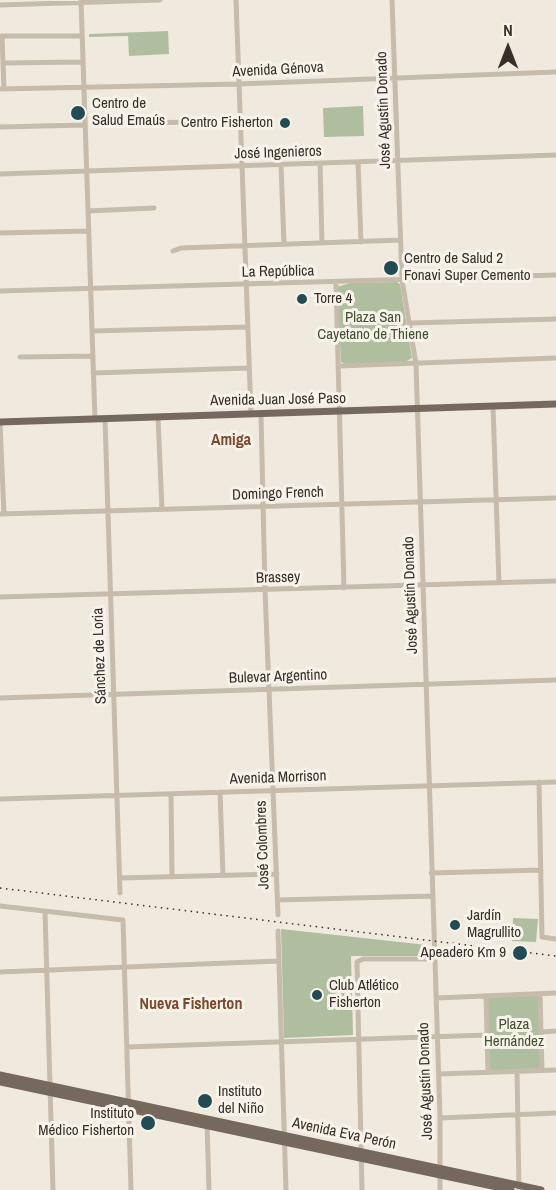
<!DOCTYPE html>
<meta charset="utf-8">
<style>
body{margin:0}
#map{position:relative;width:556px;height:1190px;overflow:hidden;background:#f0eade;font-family:"Archivo Narrow",sans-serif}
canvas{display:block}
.north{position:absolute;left:478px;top:18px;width:60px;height:60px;-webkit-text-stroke:4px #f8f3ea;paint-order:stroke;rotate:0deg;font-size:16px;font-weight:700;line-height:24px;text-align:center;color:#362f2a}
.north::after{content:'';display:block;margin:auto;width:21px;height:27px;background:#362f2a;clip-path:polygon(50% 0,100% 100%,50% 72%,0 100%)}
</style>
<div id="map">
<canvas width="556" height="1190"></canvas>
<div class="north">N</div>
</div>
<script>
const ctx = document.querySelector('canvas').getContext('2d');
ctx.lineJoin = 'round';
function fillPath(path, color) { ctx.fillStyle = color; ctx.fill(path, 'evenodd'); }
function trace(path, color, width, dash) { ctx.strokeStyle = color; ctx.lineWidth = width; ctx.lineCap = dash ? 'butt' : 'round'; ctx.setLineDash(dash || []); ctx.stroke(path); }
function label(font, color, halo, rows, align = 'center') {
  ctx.font = font + ' "Archivo Narrow",sans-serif'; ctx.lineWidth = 6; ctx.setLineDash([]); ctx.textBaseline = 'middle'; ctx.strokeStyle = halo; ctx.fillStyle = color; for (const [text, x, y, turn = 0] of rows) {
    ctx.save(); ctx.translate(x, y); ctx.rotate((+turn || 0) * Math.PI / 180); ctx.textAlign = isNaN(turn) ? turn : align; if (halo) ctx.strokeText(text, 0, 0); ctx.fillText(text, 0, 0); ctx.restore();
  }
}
fillPath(new Path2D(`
 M168 31 169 54 129 56 128 36 89 37V34Z
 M363 106 364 136 324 137 323 108Z
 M397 282 400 284 412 358 405 362 346 364 341 362 337 287 350 283Z
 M513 918 538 919 536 942 512 941Z
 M281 929 427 945 429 953 427 956H351L353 1035 284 1038Z
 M540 994 542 1070 488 1072 486 996Z`), '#b0bea0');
trace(new Path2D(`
 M81 0 95 419
 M236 0 251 414
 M392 0 402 280 416 364 440 1118V1190
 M0 5 160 0
 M3 63 83 62
 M0 89 239 84 556 72
 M4 89 2 36H82
 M143 123 240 121
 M0 127 85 125
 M358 162 361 242
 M320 163 322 243
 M281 165 284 244
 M0 174 556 155
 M88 211 154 208
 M0 233 89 231
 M173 251 181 248 400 240
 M336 283 344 588
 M0 291 556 275
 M410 323 556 319
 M92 331 248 327
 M20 357 93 356
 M338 366 556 358
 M93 373 249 368
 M493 406 499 583
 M261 414 265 590 278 915
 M158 417 162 509
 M105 419 120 893
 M0 423 4 514
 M0 514 556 498
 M0 597 556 581
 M0 698 556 680
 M539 782 542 937 556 939
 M220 792 223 875
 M171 794 172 877
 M0 799 556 782
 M431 873 541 870
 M120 878 277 874
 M278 900 432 896
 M0 906 123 920 131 1190
 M45 911 53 1190
 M278 931 286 1190
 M0 972 278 961
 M540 994 542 1070
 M486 996 488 1072
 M436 998 556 993
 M541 1032 556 1031
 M127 1047 487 1035
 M517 1071 519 1190
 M439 1074 556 1070
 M440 1118 556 1113
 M207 1123 209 1190
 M362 1190 357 962 363 959H434`), '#c7bbab', 5);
trace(new Path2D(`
 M0 422 556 404
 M0 1075 541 1190
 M0 1082 511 1190`), '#76685c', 7);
trace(new Path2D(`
 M0 888 556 956`), '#362f2a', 1.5, [1.5, 4.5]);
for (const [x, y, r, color] of [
 [78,113,8,"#234b53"],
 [285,123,6,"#234b53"],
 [391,268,8,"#234b53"],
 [302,299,6,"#234b53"],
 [455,925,6,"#234b53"],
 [520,953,8,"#234b53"],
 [317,995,6,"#234b53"],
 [205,1101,8,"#234b53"],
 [148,1123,8,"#234b53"]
]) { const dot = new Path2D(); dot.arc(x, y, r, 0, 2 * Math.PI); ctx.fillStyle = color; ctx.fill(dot); trace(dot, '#f8f3ea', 2); }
label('15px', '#362f2a', '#f8f3ea', [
 ["Avenida Génova",278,70,-3],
 ["José Agustín Donado",384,110,-92],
 ["José Ingenieros",278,153,-2],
 ["La República",278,272,-1],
 ["Avenida Juan José Paso",278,400,-1],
 ["Domingo French",278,494,-2],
 ["Brassey",278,578,-2],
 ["José Agustín Donado",411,595,-92],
 ["Sánchez de Loria",100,656,-92],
 ["Bulevar Argentino",278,677,-2],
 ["Avenida Morrison",278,778,-2],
 ["José Colombres",263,845,-92],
 ["José Agustín Donado",426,1081,-92],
 ["Avenida Eva Perón",344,1134,12]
]);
label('15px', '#362f2a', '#f8f3ea', [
 ["Centro de",92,104],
 ["Salud Emaús",92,121],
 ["Centro Fisherton",273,123,"right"],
 ["Centro de Salud 2",404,259],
 ["Fonavi Super Cemento",404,276],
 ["Torre 4",314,299],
 ["Jardín",467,916],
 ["Magrullito",467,933],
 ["Apeadero Km 9",506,953,"right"],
 ["Club Atlético",329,986],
 ["Fisherton",329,1003],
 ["Instituto",218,1092],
 ["del Niño",218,1109],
 ["Instituto",134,1114,"right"],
 ["Médico Fisherton",134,1131,"right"]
], 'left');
label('15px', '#415230', '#f8f3ea', [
 ["Plaza San",373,318],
 ["Cayetano de Thiene",373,335],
 ["Plaza",514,1025],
 ["Hernández",514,1042]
]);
label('bold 16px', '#7d482b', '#f8f3ea', [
 ["Amiga",231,441],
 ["Nueva Fisherton",191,1005]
]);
</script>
